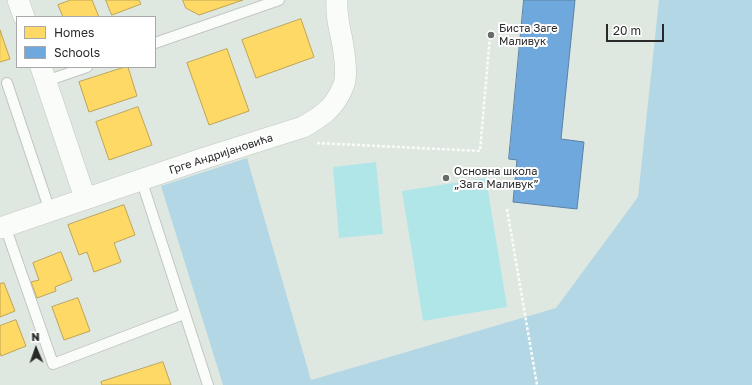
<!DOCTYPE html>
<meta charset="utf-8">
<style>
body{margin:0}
#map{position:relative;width:752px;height:385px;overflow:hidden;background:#dee8e1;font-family:"Golos Text",sans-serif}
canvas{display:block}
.legend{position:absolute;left:16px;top:16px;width:140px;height:52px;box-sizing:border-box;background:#fff;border:1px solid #a9a9a9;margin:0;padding:5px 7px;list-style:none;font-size:12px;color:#292929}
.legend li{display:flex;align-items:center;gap:8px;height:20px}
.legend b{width:20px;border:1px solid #a9a9a9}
.north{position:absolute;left:16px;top:329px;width:40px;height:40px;-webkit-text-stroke:3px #fff;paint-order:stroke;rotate:358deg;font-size:11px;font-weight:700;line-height:16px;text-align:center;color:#292929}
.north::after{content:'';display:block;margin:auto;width:14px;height:18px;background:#292929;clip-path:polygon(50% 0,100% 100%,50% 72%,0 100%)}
.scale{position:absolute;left:606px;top:24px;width:58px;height:18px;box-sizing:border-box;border:2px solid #292929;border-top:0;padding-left:5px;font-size:12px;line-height:14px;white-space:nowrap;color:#292929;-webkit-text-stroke:3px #fff;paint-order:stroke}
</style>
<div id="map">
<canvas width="752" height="385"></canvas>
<ul class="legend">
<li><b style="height:11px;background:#ffd966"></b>Homes</li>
<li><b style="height:11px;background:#6fa8dc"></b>Schools</li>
</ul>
<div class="north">N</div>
<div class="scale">20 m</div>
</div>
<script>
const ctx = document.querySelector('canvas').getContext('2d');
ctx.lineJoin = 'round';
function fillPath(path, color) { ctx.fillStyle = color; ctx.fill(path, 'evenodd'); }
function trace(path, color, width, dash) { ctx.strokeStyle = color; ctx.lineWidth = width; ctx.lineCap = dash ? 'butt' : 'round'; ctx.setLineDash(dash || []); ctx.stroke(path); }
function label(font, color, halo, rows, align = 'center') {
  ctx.font = font + ' "Golos Text",sans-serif'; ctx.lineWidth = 4; ctx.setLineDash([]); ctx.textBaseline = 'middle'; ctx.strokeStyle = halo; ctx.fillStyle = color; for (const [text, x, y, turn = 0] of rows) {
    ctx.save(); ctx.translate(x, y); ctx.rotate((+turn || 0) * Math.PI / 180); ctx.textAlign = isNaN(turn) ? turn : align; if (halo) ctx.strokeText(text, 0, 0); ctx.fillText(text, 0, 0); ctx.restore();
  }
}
fillPath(new Path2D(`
 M659 0H752V385H223L161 186 247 158 311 380 556 308 638 197Z`), '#b4d7e5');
fillPath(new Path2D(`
 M376 162 383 234 339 238 333 167Z
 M486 178 507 307 423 321 402 191Z`), '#b1e6e9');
const homes = new Path2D(`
 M71 0H92L99 17H63L58 5Z
 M106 0H139L141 4 112 15Z
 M183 0H243L199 15 186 8Z
 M301 19 314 57 256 78 242 40Z
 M0 30 10 59 0 62Z
 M227 49 249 111 209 125 187 63Z
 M125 67H128L137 96 89 112 79 82Z
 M138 107 152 145 109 160 96 122Z
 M124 205 135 235 114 243 121 262 94 272 87 252 79 255 68 225Z
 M61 252 72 280 55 287 56 291 37 298 31 282 39 280 33 263Z
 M4 283 15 311 0 317V284Z
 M78 298 90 331 64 340 52 307Z
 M16 320 26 346 1 356 0 352V326Z
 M163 362 171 385H102L101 382Z`);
fillPath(homes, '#ffd966');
trace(homes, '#bfa454', 1);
const schools = new Path2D(`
 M524 0H575L561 139 584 142 577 209 513 202 517 160 509 159Z`);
fillPath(schools, '#6fa8dc');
trace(schools, '#5a82a6', 1);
const lane = new Path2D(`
 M155 43 279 0
 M46 81 87 67
 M7 83 50 211
 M141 179 208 385
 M5 226 53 364 184 314`);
const street = new Path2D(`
 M18 0 24 17
 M41 67 85 198
 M0 228 205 158 303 127C321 117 334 108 342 89 343 86 345 83 345 80 347 68 344 52 342 40 339 27 336 14 337 0`);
trace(lane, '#c4c5c3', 12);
trace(street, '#c4c5c3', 22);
trace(new Path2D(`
 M317 143 480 151 490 36
 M507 209 537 385`), '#fafcfa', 2.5, [3, 2]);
trace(lane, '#fafcfa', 10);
trace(street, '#fafcfa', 21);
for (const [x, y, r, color] of [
 [491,35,4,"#686c69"],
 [446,178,4,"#686c69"]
]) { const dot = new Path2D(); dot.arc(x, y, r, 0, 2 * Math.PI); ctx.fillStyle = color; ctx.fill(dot); trace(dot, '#fff', 1.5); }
label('11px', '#292929', '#fff', [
 ["Биста Заге",499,29],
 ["Маливук",499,42],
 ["Основна школа",454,172],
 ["„Зага Маливук”",454,185]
], 'left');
label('11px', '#292929', '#fff', [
 ["Грге Андријановића",221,154,-18]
]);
</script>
